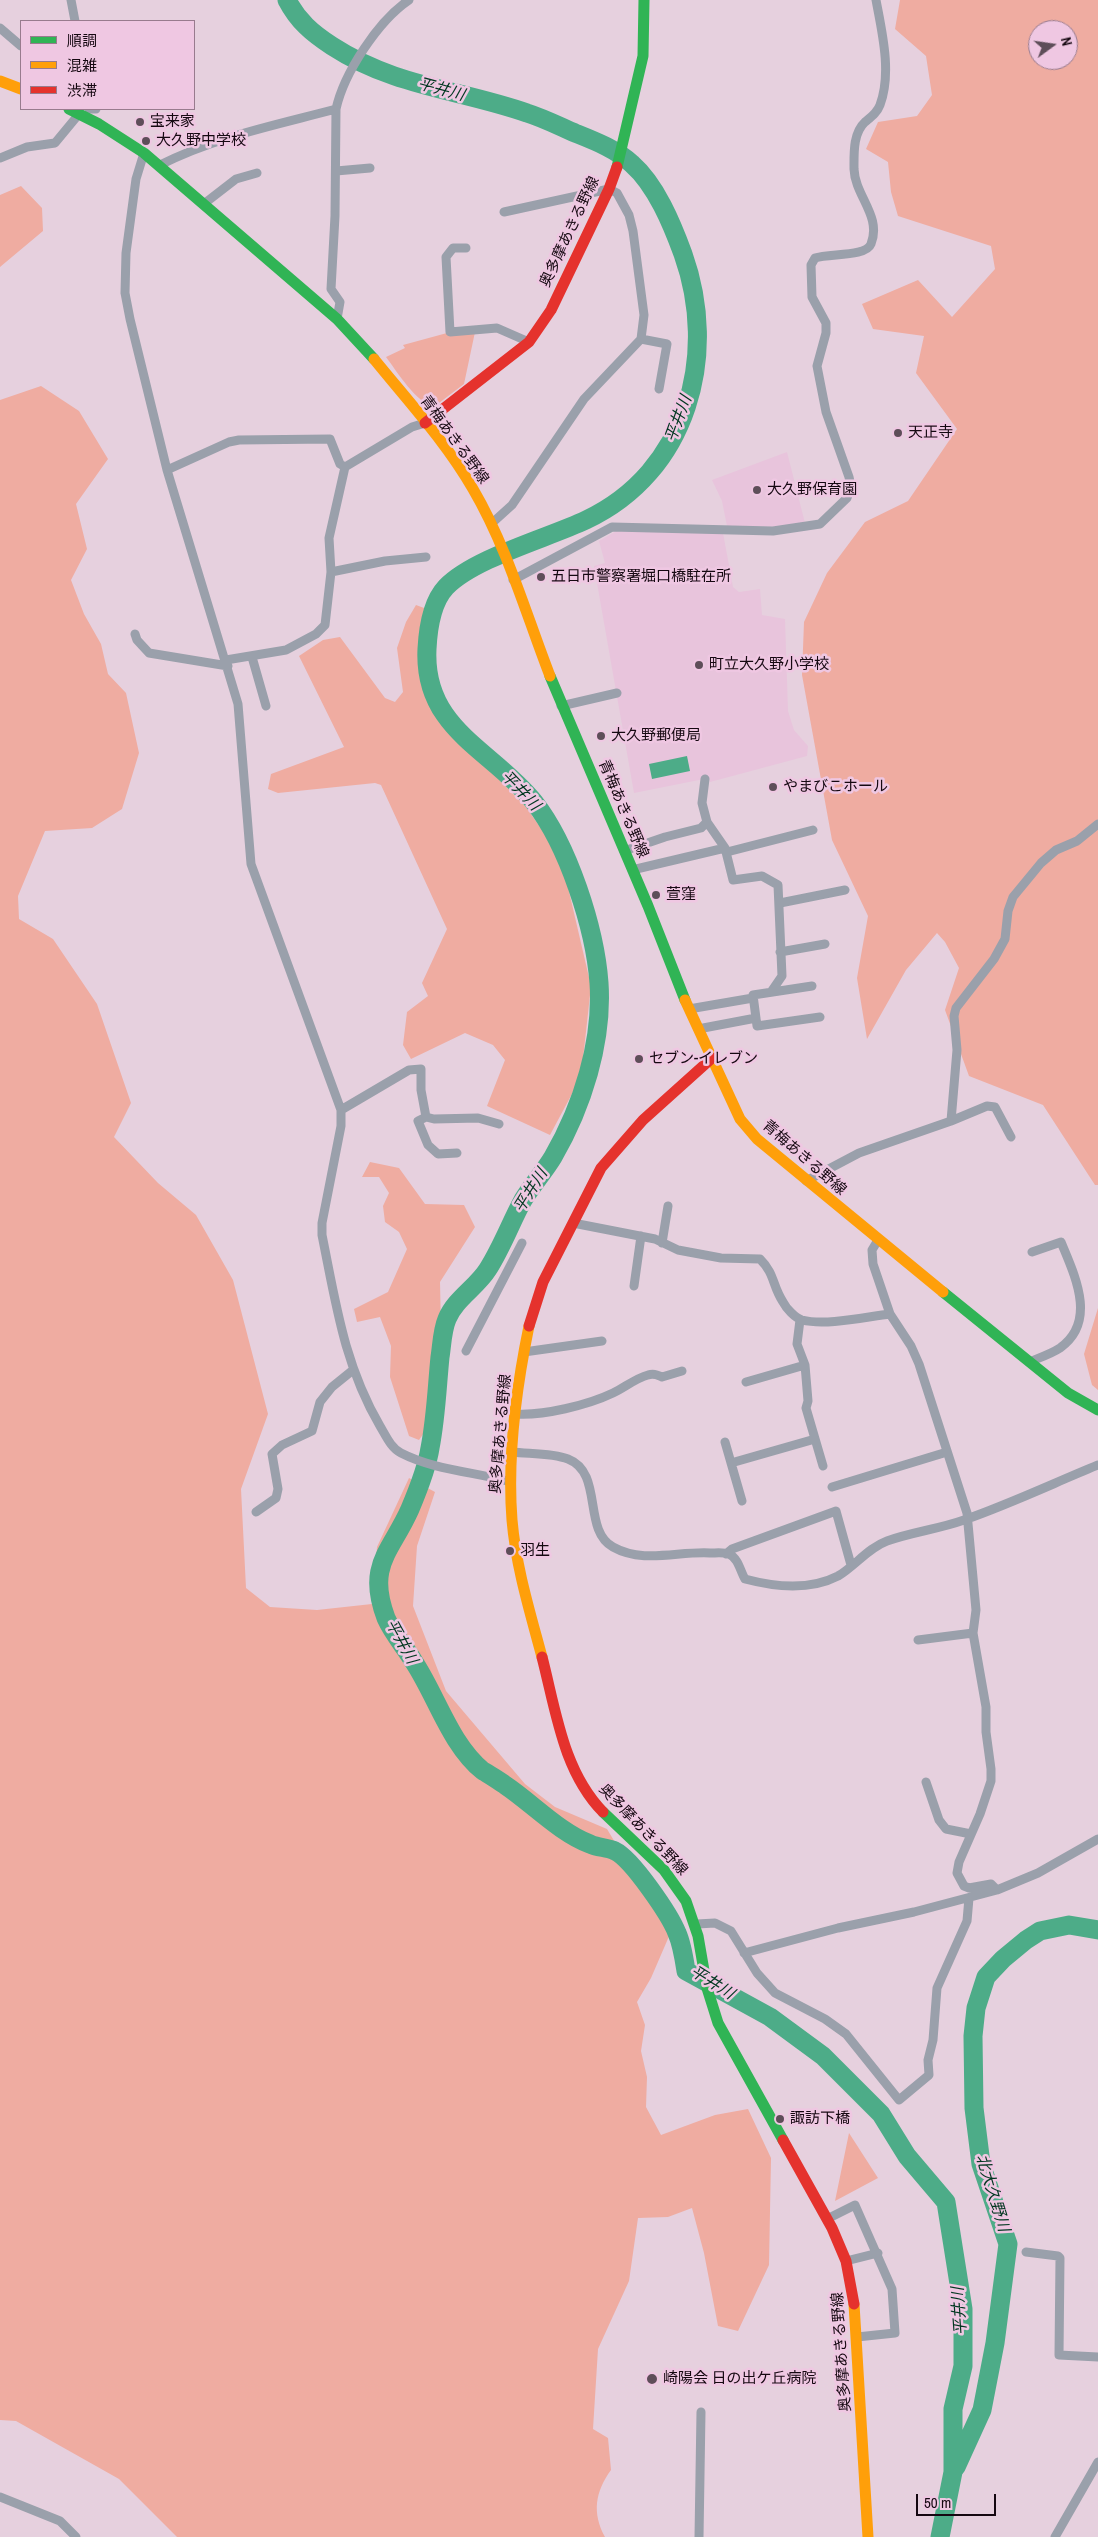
<!DOCTYPE html>
<meta charset="utf-8">
<style>
body{margin:0}
#map{position:relative;width:1098px;height:2537px;overflow:hidden;background:#e6d0de;font-family:"Archivo Narrow","Noto Sans JP",sans-serif}
canvas{display:block}
.legend{position:absolute;left:20px;top:20px;width:175px;height:90px;box-sizing:border-box;background:#efc7e2;border:1px solid #987b8e;margin:0;padding:6px 9px;list-style:none;font-size:15px;color:#150811}
.legend li{display:flex;align-items:center;gap:10px;height:25px}
.legend b{width:25px;border:1px solid #987b8e}
.north{position:absolute;left:1028px;top:20px;width:50px;height:50px;box-sizing:border-box;background:#efc7e2;border:1px solid #987b8e;border-radius:50%;rotate:76deg;font-size:14px;font-weight:700;line-height:20px;text-align:center;color:#150811}
.north::after{content:'';display:block;margin:auto;width:18px;height:22px;background:#5e4e59;clip-path:polygon(50% 0,100% 100%,50% 72%,0 100%)}
.scale{position:absolute;left:916px;top:2494px;width:80px;height:22px;box-sizing:border-box;border:2px solid #150811;border-top:0;padding-left:6px;font-size:15px;line-height:18px;white-space:nowrap;color:#150811;-webkit-text-stroke:4px #efc7e2;paint-order:stroke}
</style>
<div id="map">
<canvas width="1098" height="2537"></canvas>
<ul class="legend">
<li><b style="height:6px;background:#30b455"></b>順調</li>
<li><b style="height:6px;background:#ff9f0a"></b>混雑</li>
<li><b style="height:6px;background:#e5322d"></b>渋滞</li>
</ul>
<div class="north">N</div>
<div class="scale">50 m</div>
</div>
<script>
const ctx = document.querySelector('canvas').getContext('2d');
ctx.lineJoin = 'round';
function fillPath(path, color) { ctx.fillStyle = color; ctx.fill(path, 'evenodd'); }
function trace(path, color, width, dash) { ctx.strokeStyle = color; ctx.lineWidth = width; ctx.lineCap = dash ? 'butt' : 'round'; ctx.setLineDash(dash || []); ctx.stroke(path); }
function label(font, color, halo, rows, align = 'center') {
  ctx.font = font + ' "Archivo Narrow","Noto Sans JP",sans-serif'; ctx.lineWidth = 5; ctx.setLineDash([]); ctx.textBaseline = 'middle'; ctx.strokeStyle = halo; ctx.fillStyle = color; for (const [text, x, y, turn = 0] of rows) {
    ctx.save(); ctx.translate(x, y); ctx.rotate((+turn || 0) * Math.PI / 180); ctx.textAlign = isNaN(turn) ? turn : align; if (halo) ctx.strokeText(text, 0, 0); ctx.fillText(text, 0, 0); ctx.restore();
  }
}
fillPath(new Path2D(`
 M787 452 805 523 778 527 727 526 722 501 712 480Z
 M618 530 723 533 733 587 739 592 760 589 762 615 785 619 788 711 794 730 808 746 807 756 710 782 709 778 634 793 594 566 605 563 599 541Z`), '#e8c4dc');
fillPath(new Path2D(`
 M900 0H1098V1185H1095L1043 1105 969 1076 945 1010 959 968 945 942 937 933 906 970 867 1039 857 978 868 916 832 840 802 675 804 622 827 573 865 522 908 501 957 429 916 373 924 336 873 329 862 304 918 280 952 317 995 269 991 246 898 216 891 192 888 162 866 149 878 122 917 116 932 95 926 56 895 29ZM1038 30H1068V60H1038Z
 M21 186 42 208 43 231 0 267V195Z
 M475 332 464 384 435 406C418 406 396 370 386 357L405 348 403 345 447 333Z
 M41 386 79 411 108 459 76 504 87 549 71 580 84 614 101 644 108 674 126 693 139 753 122 809 92 828 45 831 18 896 19 919 53 939 97 1004 131 1103 114 1137 158 1183 196 1215 233 1280 268 1414 241 1489 246 1588 270 1607 317 1610 372 1604 377 1547 409 1478 435 1492 417 1546 413 1606 446 1691 525 1784 555 1807 607 1829 670 1934 651 1978 637 2002 645 2025 641 2051 647 2077 646 2107 661 2135 715 2115 748 2109 771 2158 769 2265 738 2331 718 2326 704 2253 692 2208 668 2217 638 2218 629 2281 598 2349 593 2429 608 2438 611 2470C595 2492 592 2513 605 2537H177L119 2479 16 2421 0 2420V400Z
 M416 605 424 608 422 674 455 734 526 807 561 857 591 986 581 1077 550 1135 487 1106 505 1060 493 1045 465 1033 411 1059 403 1045 407 1012 428 996 422 983 447 929 381 785 375 783 278 793 268 789 271 774 344 747 299 656 323 640 340 637 385 698 395 702 403 692 397 648 406 622Z
 M370 1162 399 1168 425 1204 464 1205 475 1227 440 1282 441 1328 424 1433 419 1440 409 1436 390 1377 391 1346 380 1317 357 1322 354 1309 388 1292 407 1249 399 1232 385 1222 383 1206 389 1193 379 1177H362Z
 M1098 1308V1390L1092 1385 1084 1354Z
 M849 2133 878 2178 835 2201Z`), '#efaca1');
fillPath(new Path2D(`
 M687 756 690 771 652 779 649 764Z`), '#4dac88');
trace(new Path2D(`
 M287 0C298 21 312 33 332 46 395 87 458 89 527 113 543 118 559 126 575 133 595 141 616 149 632 164 656 185 672 224 683 254 719 355 688 472 586 520 548 538 474 558 446 587 432 602 428 629 427 649 423 729 491 749 534 802 568 845 595 928 599 983 603 1042 582 1107 553 1157 544 1172 532 1185 523 1200 511 1222 502 1247 488 1269 477 1287 455 1299 447 1319 442 1331 442 1345 440 1357 437 1387 436 1418 430 1448 427 1468 418 1490 410 1509 391 1552 366 1565 386 1618 393 1634 405 1647 414 1662 437 1697 450 1744 483 1771 487 1773 501 1782 505 1785 532 1803 560 1833 590 1844 598 1848 607 1847 615 1851 632 1859 670 1915 677 1933 682 1944 684 1958 686 1971L770 2017 823 2056 881 2114 907 2156 946 2202 963 2309V2366L953 2409V2472L940 2537
 M956 2467 982 2410 995 2343 1008 2244 981 2164 974 2108 973 2036 976 2008 986 1977 1003 1959 1026 1940 1040 1931 1069 1925 1098 1930`), '#4dac88', 19);
trace(new Path2D(`
 M71 0 75 21
 M0 28 21 46
 M89 109H96
 M144 153 136 179 126 253 125 293 130 319 167 470 238 704 251 864 341 1110V1126L322 1223V1235C336 1304 344 1364 380 1426 386 1436 391 1448 401 1453 434 1470 475 1472 511 1482
 M0 158 27 147 55 143 79 114
 M160 165C215 137 276 125 336 109
 M336 171 370 168
 M205 203 236 179 257 173
 M466 248H453L446 257 450 332 497 328 529 342
 M337 319 340 302 331 289 335 216 336 109C344 73 378 21 409 0
 M641 339 667 344 659 389
 M167 470 229 442 239 440 330 439 340 464 345 467
 M491 524 512 505 584 399 641 339 644 315 633 231 629 215 617 193 609 189 504 212
 M331 572 385 561 426 557
 M513 580 612 527 773 531 820 524 847 498 851 487 849 477 826 412 817 366 826 333V323L812 297 811 265 815 258C829 253 866 257 871 244 882 216 855 196 854 169 854 153 853 133 865 122 871 117 877 113 880 105 892 73 882 32 876 0
 M135 634 137 640 149 653 228 666
 M252 657 266 706
 M226 660 286 650 316 634 325 625 331 572 329 538 345 467 412 427 425 423
 M561 706 617 693
 M705 779 702 803 707 822 725 848 733 880 762 876 778 885 782 976 771 992
 M624 851 665 837 701 828 707 822
 M727 852 813 830
 M632 870 725 848
 M780 903 845 890
 M780 952 825 944
 M812 986 753 995 757 1026 820 1017
 M689 1009 753 998
 M698 1029 756 1018
 M341 1110 409 1070 421 1069V1090L426 1117
 M951 1121 987 1106 995 1107 1011 1137
 M457 1153 438 1154 428 1145 418 1121 426 1117 434 1119 478 1118 499 1124
 M806 1181 859 1153 951 1121 957 1050 954 1016 956 1008 994 959 1005 939 1008 911 1013 897 1041 863 1056 850 1077 841 1098 824
 M573 1223 655 1239 678 1250 721 1258 760 1259C775 1274 772 1285 783 1302 786 1308 795 1318 802 1320 826 1326 865 1317 890 1314
 M878 1240 872 1250 873 1264 890 1314 911 1346 919 1364 967 1513 976 1610 973 1633 986 1707V1732L991 1769V1781L980 1814 959 1862 957 1873 964 1886 969 1888 991 1884 997 1890
 M662 1243 668 1206
 M634 1286 641 1236
 M800 1320 797 1344 805 1365 808 1401 806 1408 823 1466
 M466 1351 522 1243
 M524 1352 602 1341
 M1029 1362C1039 1358 1051 1354 1060 1348 1098 1321 1074 1274 1061 1242L1032 1252
 M746 1382 805 1365
 M515 1414C543 1416 588 1405 613 1393 624 1388 636 1378 648 1375 654 1373 657 1375 662 1377L682 1371
 M725 1442 742 1501
 M512 1452C530 1454 552 1453 568 1459 604 1473 582 1530 613 1547 643 1564 678 1551 710 1553 716 1553 724 1552 729 1554 739 1559 740 1571 745 1579 775 1587 809 1591 838 1576 855 1566 868 1548 887 1541 912 1532 939 1529 964 1520 1010 1504 1054 1483 1098 1465
 M731 1463 815 1439
 M832 1487 947 1452
 M256 1512 276 1498 278 1489 272 1454 282 1445 312 1431 320 1402 332 1387 353 1370
 M726 1554 732 1549 836 1511 851 1565
 M918 1640 973 1633
 M926 1782 939 1820 946 1829 971 1834
 M697 1924 715 1923 731 1931 757 1973 775 1993 825 2019 846 2034 899 2100 929 2075 928 2060 933 2040 937 1988 967 1921 969 1898
 M744 1953 838 1928 914 1912 997 1890 1038 1873 1098 1839
 M827 2219 855 2205 892 2289 895 2333 857 2337
 M1026 2252 1058 2256 1060 2258 1059 2355 1098 2357
 M846 2261 878 2253
 M0 2497 60 2521 76 2537
 M699 2537 701 2412
 M1055 2537 1098 2462`), '#9aa0ab', 9);
trace(new Path2D(`
 M69 109 99 124 144 153 337 319 374 359
 M617 167 643 56 644 0
 M550 676 648 906 685 1000
 M943 1292 1068 1393 1098 1410
 M603 1812 664 1870 686 1901 698 1936 707 1988 718 2023 783 2140`), '#30b455', 11);
trace(new Path2D(`
 M0 81 21 89
 M374 359C408 401 446 442 473 489 507 547 526 614 550 676
 M685 1000 740 1119 757 1139 943 1292
 M529 1326C516 1389 507 1456 512 1520 516 1567 530 1612 542 1657
 M854 2304 868 2537`), '#ff9f0a', 11);
trace(new Path2D(`
 M425 423 529 342 551 310 609 189 617 167
 M529 1326 543 1282 601 1168 643 1120 712 1058
 M542 1657C556 1711 563 1771 603 1812
 M783 2140 832 2228 846 2261 854 2304`), '#e5322d', 11);
for (const [x, y, r, color] of [
 [140,122,5,"#5e4e59"],
 [146,141,5,"#5e4e59"],
 [898,433,5,"#5e4e59"],
 [757,490,5,"#5e4e59"],
 [541,577,5,"#5e4e59"],
 [699,665,5,"#5e4e59"],
 [601,736,5,"#5e4e59"],
 [773,787,5,"#5e4e59"],
 [656,895,5,"#5e4e59"],
 [639,1059,5,"#5e4e59"],
 [510,1551,5,"#5e4e59"],
 [780,2119,5,"#5e4e59"],
 [652,2379,6,"#5e4e59"]
]) { const dot = new Path2D(); dot.arc(x, y, r, 0, 2 * Math.PI); ctx.fillStyle = color; ctx.fill(dot); trace(dot, '#efc7e2', 2); }
label('15px', '#150811', '#efc7e2', [
 ["宝来家",150,122],
 ["大久野中学校",156,141],
 ["天正寺",908,433],
 ["大久野保育園",767,490],
 ["五日市警察署堀口橋駐在所",551,577],
 ["町立大久野小学校",709,665],
 ["大久野郵便局",611,736],
 ["やまびこホール",783,787],
 ["萱窪",666,895],
 ["セブン-イレブン",649,1059],
 ["羽生",520,1551],
 ["諏訪下橋",790,2119],
 ["崎陽会 日の出ケ丘病院",663,2379]
], 'left');
label('15px', '#150811', '#efc7e2', [
 ["奥多摩あきる野線",570,232,-65],
 ["青梅あきる野線",454,440,54],
 ["青梅あきる野線",623,809,67],
 ["青梅あきる野線",804,1158,41],
 ["奥多摩あきる野線",501,1434,-85],
 ["奥多摩あきる野線",643,1830,46],
 ["奥多摩あきる野線",842,2352,-94]
]);
label('italic 16px', '#013720', '#efc7e2', [
 ["平井川",441,90,15],
 ["平井川",679,419,-70],
 ["平井川",520,791,46],
 ["平井川",531,1191,-58],
 ["平井川",401,1642,61],
 ["平井川",712,1983,32],
 ["北大久野川",992,2193,73],
 ["平井川",960,2311,-94]
]);
</script>
